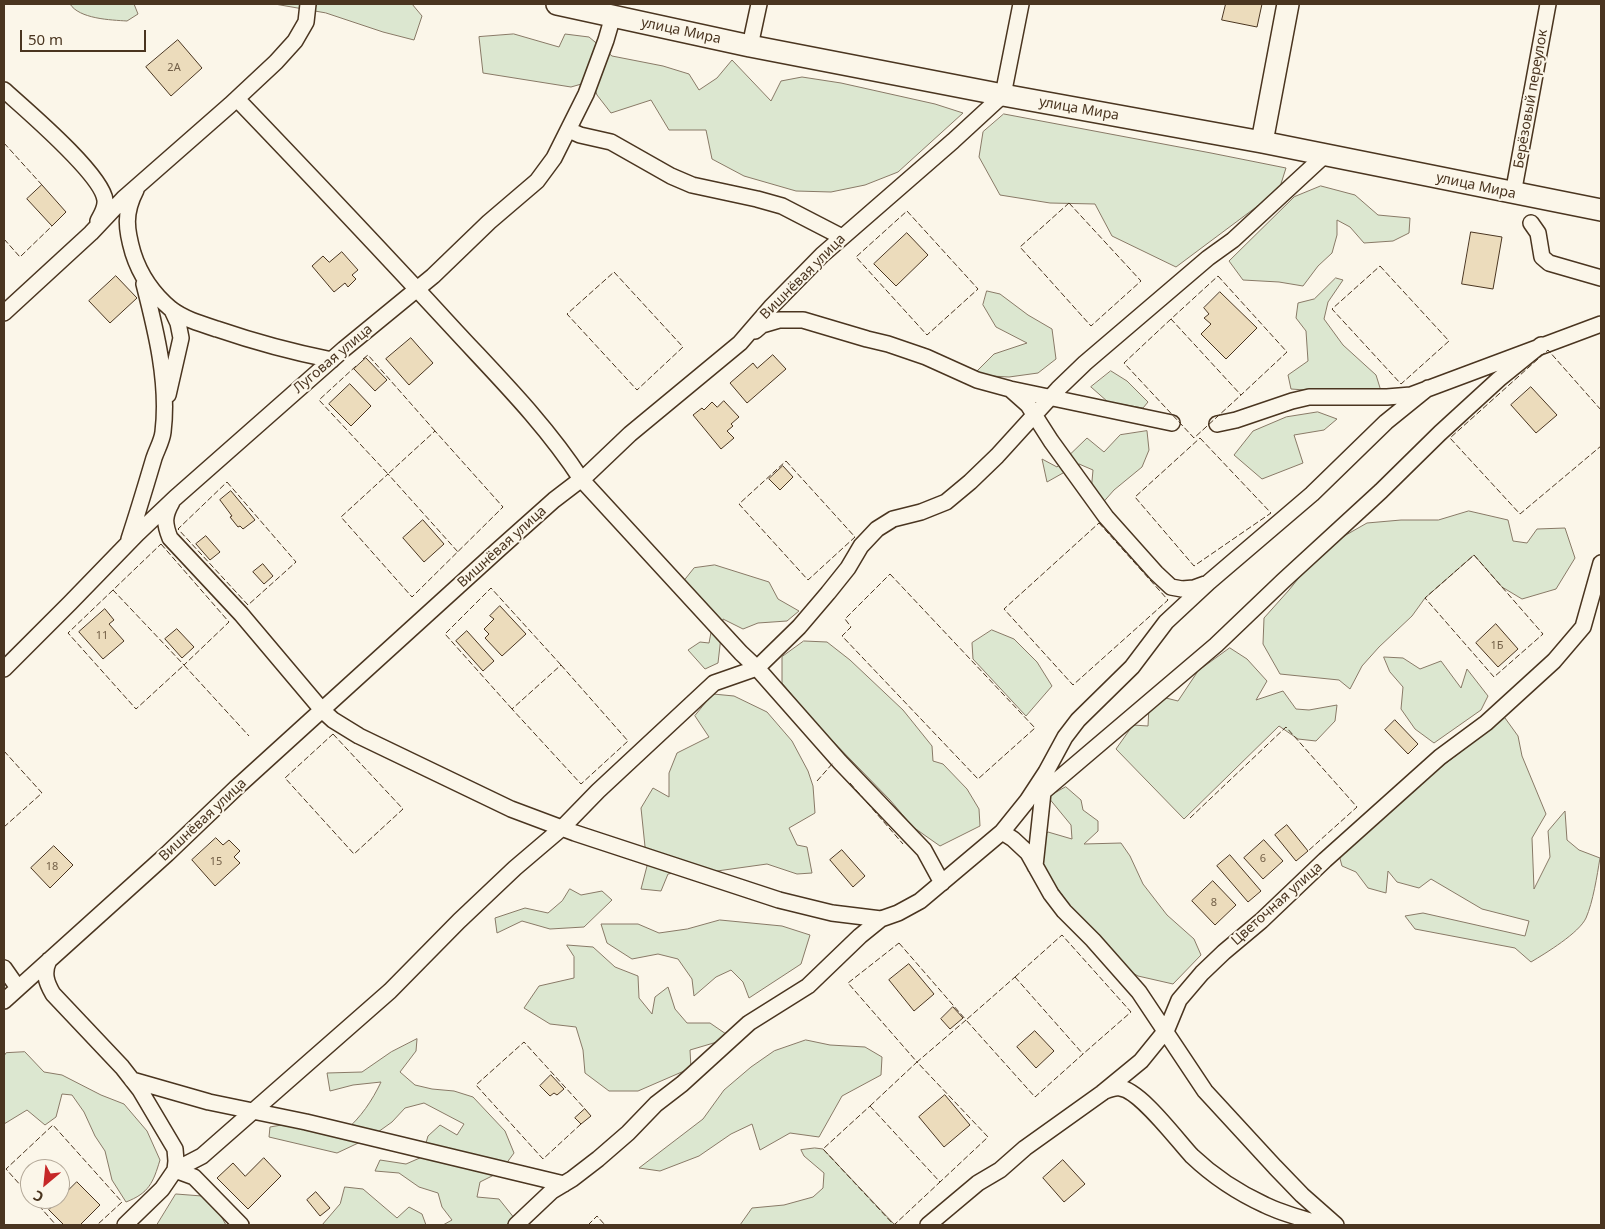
<!DOCTYPE html>
<meta charset="utf-8">
<style>
body{margin:0}
#map{position:relative;width:1605px;height:1229px;overflow:hidden;background:#fbf6e9;font-family:"Noto Sans",sans-serif}
canvas{display:block}
.frame{position:absolute;inset:0;border:5px solid #4a3520;pointer-events:none}
.north{position:absolute;left:20px;top:1159px;width:50px;height:50px;box-sizing:border-box;background:#fbf6e9;border:1px solid #b4a999;border-radius:50%;rotate:208deg;font-size:14px;font-weight:700;line-height:20px;text-align:center;color:#4a3520}
.north::after{content:'';display:block;margin:auto;width:18px;height:22px;background:#c62828;clip-path:polygon(50% 0,100% 100%,50% 72%,0 100%)}
.scale{position:absolute;left:20px;top:30px;width:126px;height:22px;box-sizing:border-box;border:2px solid #4a3520;border-top:0;padding-left:6px;font-size:15px;line-height:18px;white-space:nowrap;color:#4a3520;-webkit-text-stroke:4px #fbf6e9;paint-order:stroke}
</style>
<div id="map">
<canvas width="1605" height="1229"></canvas>
<div class="frame"></div>
<div class="north">С</div>
<div class="scale">50 m</div>
</div>
<script>
const ctx = document.querySelector('canvas').getContext('2d');
ctx.lineJoin = 'round';
function fillPath(path, color) { ctx.fillStyle = color; ctx.fill(path, 'evenodd'); }
function trace(path, color, width, dash) { ctx.strokeStyle = color; ctx.lineWidth = width; ctx.lineCap = dash ? 'butt' : 'round'; ctx.setLineDash(dash || []); ctx.stroke(path); }
function label(font, color, halo, rows, align = 'center') {
  ctx.font = font + ' "Noto Sans",sans-serif'; ctx.lineWidth = 4; ctx.setLineDash([]); ctx.textBaseline = 'middle'; ctx.strokeStyle = halo; ctx.fillStyle = color; for (const [text, x, y, turn = 0] of rows) {
    ctx.save(); ctx.translate(x, y); ctx.rotate((+turn || 0) * Math.PI / 180); ctx.textAlign = isNaN(turn) ? turn : align; if (halo) ctx.strokeText(text, 0, 0); ctx.fillText(text, 0, 0); ctx.restore();
  }
}
const green = new Path2D(`
 M70 4H134L138 14 127 21C111 20 79 19 70 4Z
 M275 4H412L422 16 414 40 383 32 326 13Z
 M514 34 559 47 565 34 589 37 612 56 663 66 689 74 699 90 717 78 732 60 771 101 781 81 802 77 841 83 935 104 963 113 898 172 865 185 831 192 796 191 744 176 712 159 706 130H669L651 100 611 113 597 95 592 81 571 87 483 73 479 37Z
 M1004 114 1211 153 1286 168 1279 190 1176 267 1112 236 1095 204 1050 203 1000 195 979 157 983 132Z
 M1321 186 1355 195 1378 215 1410 218 1409 233 1393 241 1364 243 1350 227 1337 220V235L1332 253 1318 266 1303 286 1279 282 1243 280 1229 261 1294 197Z
 M1336 278 1343 280 1328 302 1324 319 1343 345 1376 375 1381 391 1333 392 1291 389 1288 375 1308 361 1306 331 1296 318 1298 303 1314 299Z
 M987 291 1000 294 1028 315 1052 329 1056 359 1038 373 1009 377 973 375 994 354 1027 343 996 327 983 305Z
 M1111 371 1127 381 1148 402 1143 408 1108 402 1091 387Z
 M1318 412 1337 419 1324 430 1294 435 1303 463 1262 479 1234 455 1253 431 1286 417Z
 M1147 431 1149 450 1142 467 1114 490 1099 507 1091 492 1093 470 1079 464 1047 482 1042 459 1057 467 1087 438 1104 452 1120 435Z
 M1469 511 1508 520 1513 541 1527 543 1537 529 1565 528 1575 558 1556 589 1522 599 1502 587 1474 555 1425 598 1412 616 1379 647 1362 666 1350 689 1339 680 1280 674 1263 644 1264 618 1289 590 1323 548 1367 523 1401 520H1438Z
 M715 565 769 582 778 599 799 611 787 621 758 623 743 629 723 619 718 663 705 669 688 650 700 642 709 643 713 622 682 583 694 568Z
 M992 630 1014 639 1037 662 1052 686 1026 716 973 659 972 643Z
 M804 641 827 642 850 660 903 710 932 746 933 761 943 764 967 789 979 809 980 826 940 846 913 827 890 800 817 725 782 683V657Z
 M1230 648 1247 659 1267 681 1256 700 1283 691 1296 709 1309 710 1337 705 1335 721 1316 741 1298 739 1279 726 1184 819 1116 749 1133 725 1148 726 1149 706 1166 698 1178 701 1198 671Z
 M1384 657 1403 658 1420 669 1441 661 1461 688 1467 669 1488 696 1481 710 1434 743 1415 729 1401 709 1403 687 1390 672Z
 M713 694 734 696 767 712 792 741 808 771 813 786 815 813 789 828 797 845 807 847 812 873 797 874 767 864 717 871 695 869 668 874 661 891 641 889 647 866 641 808 653 788 669 797V773L677 753 709 737 695 716Z
 M1505 718 1518 736 1522 756 1546 814 1532 838 1534 889 1550 857 1548 831 1565 811 1567 840 1579 850 1600 858C1597 876 1593 902 1586 918 1579 933 1546 953 1531 962L1515 948 1415 929 1405 916 1423 913 1525 936 1529 921 1482 909 1431 879 1419 888 1397 882 1388 871 1386 893 1368 888 1356 872 1342 866 1339 855 1405 795Z
 M1066 787 1081 800 1083 810 1098 821V831L1084 844 1121 843 1130 856 1143 884 1167 915 1194 939 1201 955 1173 984 1138 976 1108 959 1082 930 1070 906 1040 864 1039 840 1048 832 1072 839 1071 825 1048 797Z
 M570 889 581 895 602 891 612 900 584 927 550 929 522 921 497 933 495 918 525 908 548 913 562 901Z
 M720 920 782 926 810 935 801 964 749 998 743 982 731 970 716 977 694 996 692 979 678 959 658 954 632 959 607 943 601 924H638L659 933 687 929Z
 M567 945 593 947 615 967 638 976 639 998 652 1014 655 997 668 987 675 1009 687 1023H710L726 1034 717 1042 690 1050 691 1068 638 1091H609L585 1073 583 1050 576 1027 550 1024 524 1008 539 986 574 978V957Z
 M417 1039 416 1051 400 1072 415 1085 432 1089 454 1091 473 1097 505 1131 514 1153 500 1172 480 1182 477 1197 499 1199 515 1219 506 1225H443L452 1220 442 1207 438 1193 419 1187 399 1173 375 1171 380 1160 406 1164 422 1157 428 1136 440 1125 457 1135 464 1124 424 1103 405 1108 392 1122 371 1137 337 1153 269 1137 270 1127 287 1124 345 1131C361 1117 372 1101 381 1082L353 1085 330 1091 327 1073 362 1072 391 1052Z
 M806 1040 830 1045 865 1047 882 1057 881 1075 842 1096 819 1137 790 1133 760 1150 752 1124 731 1134 699 1156 660 1171 639 1168 703 1119 724 1090 751 1067 774 1051Z
 M25 1052 44 1072 62 1075 101 1095 124 1104 147 1131 160 1160C153 1183 149 1193 126 1202L112 1180 105 1151 95 1136 84 1112 72 1095 62 1094 56 1117 45 1125 27 1110 4 1124V1056L6 1053Z
 M815 1148 823 1149 894 1224 897 1225H740L752 1208 784 1205 813 1197 823 1188 824 1173 804 1156 801 1150Z
 M345 1187 363 1189 397 1218 409 1207 422 1214 426 1225H322L340 1204Z
 M176 1194 202 1196 221 1216 226 1225H157Z`);
fillPath(green, '#dce7d0');
trace(green, '#887966', 1);
const building = new Path2D(`
 M1226 4H1262L1257 27 1222 20Z
 M178 40 202 68 171 96 146 67Z
 M42 185 66 212 52 226 27 199Z
 M1471 232 1502 237 1493 289 1462 284Z
 M907 233 928 255 896 286 874 264Z
 M342 252 358 270 352 275 356 279 348 287 345 283 334 292 312 266 323 256 329 262Z
 M116 276 137 298 110 323 89 301Z
 M1220 292 1257 328 1226 359 1201 334 1211 324 1204 318 1209 314 1204 308Z
 M411 338 433 363 409 385 386 359Z
 M773 355 786 369 747 403 730 383 753 363 757 368Z
 M366 358 387 380 375 391 354 369Z
 M350 384 371 406 351 426 329 404Z
 M1531 387 1557 415 1536 433 1511 405Z
 M724 401 739 417 731 424 733 426 727 431 734 438 721 449 693 415 702 408 704 410 712 402 717 407Z
 M783 466 793 477 780 490 769 479Z
 M231 491 255 520 243 529 240 526 238 527 230 517 232 516 220 500Z
 M423 520 444 544 424 562 403 538Z
 M206 536 220 552 210 560 196 544Z
 M263 564 273 576 264 584 253 572Z
 M500 606 526 634 502 656 485 638 489 634 484 629 494 619 490 616Z
 M105 609 114 620 109 624 124 641 103 659 79 632Z
 M1496 624 1518 649 1498 667 1476 643Z
 M177 629 194 647 182 658 165 639Z
 M467 631 494 661 483 671 456 641Z
 M1395 720 1418 744 1408 754 1385 730Z
 M1287 825 1308 851 1296 861 1275 835Z
 M216 838 223 845 229 840 240 851 234 857 240 863 215 886 192 860Z
 M1264 840 1283 861 1263 879 1244 858Z
 M54 846 73 865 50 888 31 868Z
 M842 850 865 876 853 887 830 860Z
 M1230 855 1261 891 1248 902 1217 866Z
 M1213 881 1236 905 1215 925 1192 901Z
 M909 964 934 994 914 1011 889 980Z
 M953 1007 963 1018 950 1029 941 1019Z
 M1035 1031 1054 1051 1036 1068 1017 1047Z
 M551 1075 564 1089 557 1095 554 1093 550 1096 540 1086Z
 M945 1095 970 1125 944 1147 919 1117Z
 M585 1109 591 1116 581 1124 575 1118Z
 M264 1158 281 1176 248 1209 217 1178 233 1163 245 1176Z
 M1063 1160 1085 1184 1064 1202 1043 1178Z
 M77 1182 100 1205 80 1225H64L49 1210Z
 M316 1192 330 1208 320 1216 307 1200Z`);
fillPath(building, '#ecdcbc');
trace(building, '#4a3520', 1);
const street = new Path2D(`
 M750 46 759 4
 M4 90C25 109 102 174 105 200 106 208 101 215 98 221
 M237 99C309 174 380 249 451 326 496 375 544 422 581 479L741 653 757 668 840 762 924 850 942 883
 M569 130 580 135 611 142 671 176 692 185 757 199 782 206 842 237
 M136 190C124 213 126 229 133 253 140 275 153 294 171 309 184 319 201 324 217 329 255 342 292 352 332 360
 M1513 194 1548 4
 M1531 223 1538 233 1542 257 1549 263 1601 278
 M4 313 91 233 124 198 230 105 276 62 295 41 306 22 308 4
 M755 331 762 325 779 320H803L867 339 888 344 926 357 977 380 1010 389 1172 423
 M1010 389 1028 405 1051 441 1106 517 1156 573 1171 587 1182 589 1194 588 1205 584
 M168 395 181 338 178 323 172 310
 M1217 424 1236 420 1292 401 1309 397H1387L1411 395 1601 324
 M172 502C164 516 164 523 170 538L241 614 322 710 333 720 359 736 511 809 575 833 779 900 832 913 881 919
 M129 539C138 512 146 485 154 458 157 449 162 441 163 432 169 383 156 331 144 284
 M4 669 70 603 137 534 175 498 344 349 433 276 489 222 537 181 554 158 586 94 606 40 613 16
 M1043 792 1216 645 1283 581 1381 491 1440 433 1499 379 1541 345
 M1002 832 1013 839 1028 853 1051 894 1064 911 1093 940 1139 992 1205 1091 1275 1167 1302 1195 1336 1225
 M1035 866 1044 783
 M49 960C43 973 46 982 53 994L122 1067 140 1090 175 1149 176 1161 175 1170 162 1189 125 1225
 M4 968 18 988
 M4 1001 167 854 236 788 498 550 554 500 588 474 630 434 740 343 772 306 822 255 953 141 1003 95 1021 4
 M132 1080 209 1102 306 1122 564 1184
 M1105 1091C1110 1089 1115 1087 1120 1088 1140 1090 1177 1140 1192 1156 1213 1176 1239 1193 1265 1205 1283 1214 1305 1219 1324 1225
 M175 1170 202 1156 390 991 459 921 515 868 562 828 598 791 714 683 757 668 799 627 828 593 848 568 861 546 877 529 893 519 921 512 946 502 970 482 997 456 1058 389 1085 363 1208 258 1233 240 1325 155
 M175 1170 194 1177 241 1225
 M516 1225 552 1191 572 1179 598 1159 628 1133 656 1104 682 1084 749 1023 808 986 860 936 881 919 898 913 920 901 1002 832 1027 801 1046 772 1065 737 1078 720 1132 667 1166 622 1209 582 1312 494 1386 422 1428 388
 M928 1225 978 1183 1000 1170 1025 1148 1102 1093 1141 1061 1167 1029 1179 1000 1202 973 1224 952 1261 921 1325 860 1440 757 1486 723 1554 661 1583 627 1601 563`);
const secondary = new Path2D(`
 M557 4 750 46 1003 95 1262 142 1601 210
 M1262 142 1288 4`);
trace(street, '#4a3520', 18);
trace(secondary, '#4a3520', 24);
trace(street, '#fbf6e9', 15);
trace(secondary, '#fbf6e9', 21);
trace(new Path2D(`
 M4 143 42 185
 M1069 203 1141 281 1091 326 1020 247Z
 M907 211 978 289 927 335 856 257Z
 M4 239 20 257 52 226
 M1380 266 1449 341 1401 384 1332 309Z
 M614 272 683 347 637 390 567 314Z
 M1218 276 1287 352 1241 395 1171 319Z
 M1171 319 1124 363 1194 438 1241 395
 M363 359 368 355 435 431
 M356 366 319 400 388 474 435 431 503 507 412 597 341 517 388 474 458 552
 M1601 410 1548 350 1450 438 1520 514 1601 446
 M1200 438 1271 513 1194 566 1135 497Z
 M786 461 855 537 808 580 739 504Z
 M227 482 296 562 248 605 178 529Z
 M1099 523 1168 600 1073 685 1004 609Z
 M161 544 229 622 184 665 113 590Z
 M1474 555 1543 634 1494 677 1425 598Z
 M890 574 1035 728 978 779 842 636 851 627 845 619Z
 M113 590 68 633 136 709 184 665 249 736
 M561 665 628 741 581 784 512 709Z
 M512 709 445 634 491 588 561 665
 M333 734 403 809 354 854 285 778Z
 M4 751 42 793 4 827
 M817 781 833 763 834 764
 M850 783 903 844
 M1190 818 1286 727 1357 807 1308 851
 M899 943 966 1020 917 1062 848 983Z
 M1015 977 1083 1054 1035 1097 966 1020Z
 M1015 977 1062 935 1131 1012 1083 1054
 M870 1106 940 1182 894 1225 823 1149Z
 M870 1106 917 1062 988 1137 940 1182
 M581 1124 543 1159 476 1085 524 1042 585 1109
 M30 1196 6 1169 53 1125 122 1202 97 1225
 M33 1199 56 1225
 M588 1225 597 1216 605 1225`), '#4a3520', 1, [6, 2.5]);
label('11px', '#725f47', null, [
 ["2А",174,68],
 ["11",102,636],
 ["1Б",1497,646],
 ["6",1263,859],
 ["15",216,862],
 ["18",52,867],
 ["8",1214,903]
]);
label('14px', '#4a3520', '#fbf6e9', [
 ["улица Мира",681,31,12],
 ["Берёзовый переулок",1531,99,-80],
 ["улица Мира",1079,109,10],
 ["улица Мира",1476,186,12],
 ["Вишнёвая улица",803,277,-45],
 ["Луговая улица",333,359,-40],
 ["Вишнёвая улица",502,547,-42],
 ["Вишнёвая улица",203,820,-43],
 ["Цветочная улица",1277,904,-42]
]);
</script>
